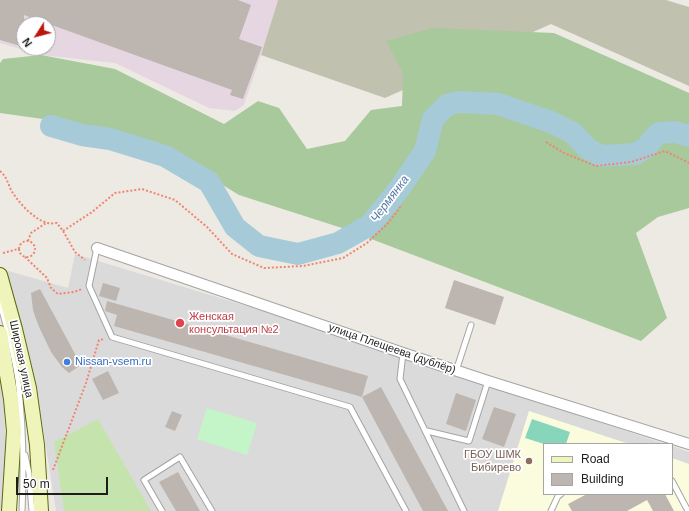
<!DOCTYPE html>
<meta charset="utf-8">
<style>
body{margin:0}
#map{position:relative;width:689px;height:511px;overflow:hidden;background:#edeae3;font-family:Helvetica,sans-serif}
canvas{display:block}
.legend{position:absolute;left:543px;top:443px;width:130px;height:52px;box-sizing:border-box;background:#fff;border:1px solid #a5a5a5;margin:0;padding:5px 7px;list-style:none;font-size:12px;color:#1d1d1d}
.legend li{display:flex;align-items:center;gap:8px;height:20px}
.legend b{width:20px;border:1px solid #a5a5a5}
.north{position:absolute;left:16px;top:16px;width:40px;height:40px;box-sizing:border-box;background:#fff;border:1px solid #a5a5a5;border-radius:50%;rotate:234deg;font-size:11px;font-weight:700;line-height:16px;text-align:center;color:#1d1d1d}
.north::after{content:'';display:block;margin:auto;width:14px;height:18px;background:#ba1710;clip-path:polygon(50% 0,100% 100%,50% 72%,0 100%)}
.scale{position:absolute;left:16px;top:477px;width:92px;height:18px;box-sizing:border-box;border:2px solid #1d1d1d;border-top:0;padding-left:5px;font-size:12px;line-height:14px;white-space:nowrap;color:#1d1d1d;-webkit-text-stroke:3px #fff;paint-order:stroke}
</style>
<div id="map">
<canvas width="689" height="511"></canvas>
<ul class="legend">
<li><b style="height:5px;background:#eef4ba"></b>Road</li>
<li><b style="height:11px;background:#bdb6b0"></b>Building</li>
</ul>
<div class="north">N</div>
<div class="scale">50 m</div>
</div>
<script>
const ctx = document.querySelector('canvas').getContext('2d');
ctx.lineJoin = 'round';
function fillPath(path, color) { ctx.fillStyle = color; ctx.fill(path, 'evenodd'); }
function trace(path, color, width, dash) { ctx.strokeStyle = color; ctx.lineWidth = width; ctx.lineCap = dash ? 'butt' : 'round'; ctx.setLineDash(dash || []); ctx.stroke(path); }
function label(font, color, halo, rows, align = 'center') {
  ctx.font = font + ' Helvetica,sans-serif'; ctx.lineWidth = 3.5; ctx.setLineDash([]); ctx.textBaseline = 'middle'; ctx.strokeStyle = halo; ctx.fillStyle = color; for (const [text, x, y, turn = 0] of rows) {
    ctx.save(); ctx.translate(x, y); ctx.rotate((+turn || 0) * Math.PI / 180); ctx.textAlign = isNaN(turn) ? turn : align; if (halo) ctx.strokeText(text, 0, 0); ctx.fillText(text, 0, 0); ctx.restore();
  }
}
fillPath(new Path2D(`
 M75 254 283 317 665 444H544V494H672V446L689 452V511H56L43 428 29 353 5 270 68 288Z
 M0 362 3 385 6 450 2 511H0Z`), '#dbdada');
fillPath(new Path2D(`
 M0 0H278L261 55 244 105 235 111 209 108 115 63 41 55 0 43ZM24 24H48V48H24Z`), '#e6d6e2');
fillPath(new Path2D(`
 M529 411 629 444H544V494H672V458L689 464V511H498Z`), '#fbfcdd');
fillPath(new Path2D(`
 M278 0H666L689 7V86L551 24 385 98 261 55Z`), '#c0c1af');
fillPath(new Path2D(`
 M98 419 151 511H64L54 442Z`), '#c5e4ad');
fillPath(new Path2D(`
 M433 28 554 33 689 93V208L658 217 636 233 667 318 641 341 342 228 239 195 162 148 64 122 0 113V63L3 59 41 55 115 69 224 124 258 101 279 108 307 149 345 141 371 110 402 106 403 73 386 41Z`), '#a7c99b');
fillPath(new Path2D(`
 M207 408 257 423 247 455 197 439Z`), '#c3f5c9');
fillPath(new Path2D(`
 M532 419 570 432 566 444H544L525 438Z`), '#87d6bb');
trace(new Path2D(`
 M51 126 82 135 110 139 165 156 209 182 235 227 259 246 298 254 338 243 370 225 399 189 425 151 433 119 447 105 459 102 498 104 551 122 573 133 588 149 602 156 635 154 646 148 652 140 659 133 675 132 689 136`), '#a7cad8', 22);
fillPath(new Path2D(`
 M0 0H238L251 5 239 39 262 47 243 99 230 95 232 90 24 15V47L0 40Z
 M454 280 504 297 495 325 445 308Z
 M103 283 120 288 116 301 99 296Z
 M40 289 81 365 69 373 62 367 51 352 40 329 36 319 33 310 31 293Z
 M107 301 368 376 362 397 114 326 117 315 105 311Z
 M108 371 119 393 103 400 92 379Z
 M381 387 448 511H423L362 397Z
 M456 393 476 400 466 431 446 424Z
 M494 407 516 414 504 447 482 439Z
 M172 411 182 415 175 431 165 427Z
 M178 472 200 511H176L159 482Z
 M587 494H665L674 511H653L647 500 627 511H572L568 504Z`), '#bdb6b0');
const service = new Path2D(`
 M97 248 89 286 112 337 350 407 406 511
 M0 303C7 328 14 354 18 380 23 423 24 468 22 511
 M403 353 400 379 464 511
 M456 371 471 325
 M427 431 469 441 488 381
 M25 455 29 473 32 511
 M672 481 688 511
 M162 511 144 480 180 457 212 511
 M551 511 558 496 561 494`);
const minor = new Path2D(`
 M97 248 403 353 488 381 689 444`);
const secondary = new Path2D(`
 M0 275 15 329 29 388 37 445 41 511
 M0 333 11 399 14 431 9 511`);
trace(service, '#a4a4a4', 7);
trace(minor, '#a4a4a4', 12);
trace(secondary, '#5c6a0d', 16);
trace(new Path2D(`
 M546 142 564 153 596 166 631 162 665 151 689 163
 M0 171C6 176 8 183 11 190 18 202 34 220 48 223 51 224 54 223 57 223L63 231 75 252 85 260
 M63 231 92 212 115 193 142 189 175 200 207 227 232 254 264 268 303 266 343 258 367 243 388 223 402 205
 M19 249a8 8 0 1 1 16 0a8 8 0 1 1-16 0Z
 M28 241 31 233 46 223
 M3 253 18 249
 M25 257 47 278 51 288 58 294 74 292 82 289
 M53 470 86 383 99 340 105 339`), '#ee8573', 2, [2, 2]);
trace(service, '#fff', 5);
trace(minor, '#fff', 10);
trace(secondary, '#eef4ba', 14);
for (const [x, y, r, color] of [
 [180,323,5,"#e0444e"],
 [67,362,4,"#3f7fe0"],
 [529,461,4,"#8d6e63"]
]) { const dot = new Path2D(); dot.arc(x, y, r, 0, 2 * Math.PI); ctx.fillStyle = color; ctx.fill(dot); trace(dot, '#fff', 1.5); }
label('11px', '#be3a42', '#fff', [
 ["Женская",189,317],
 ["консультация №2",189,330]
], 'left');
label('11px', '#1d1d1d', '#fff', [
 ["улица Плещеева (дублёр)",392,349,19],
 ["Широкая улица",21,359,78]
]);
label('11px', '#366cbe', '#fff', [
 ["Nissan-vsem.ru",75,362]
], 'left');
label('11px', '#785e54', '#fff', [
 ["ГБОУ ШМК",521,455],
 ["Бибирево",521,468]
], 'right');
label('italic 12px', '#5177a4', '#fff', [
 ["Чермянка",390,199,-53]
]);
</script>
